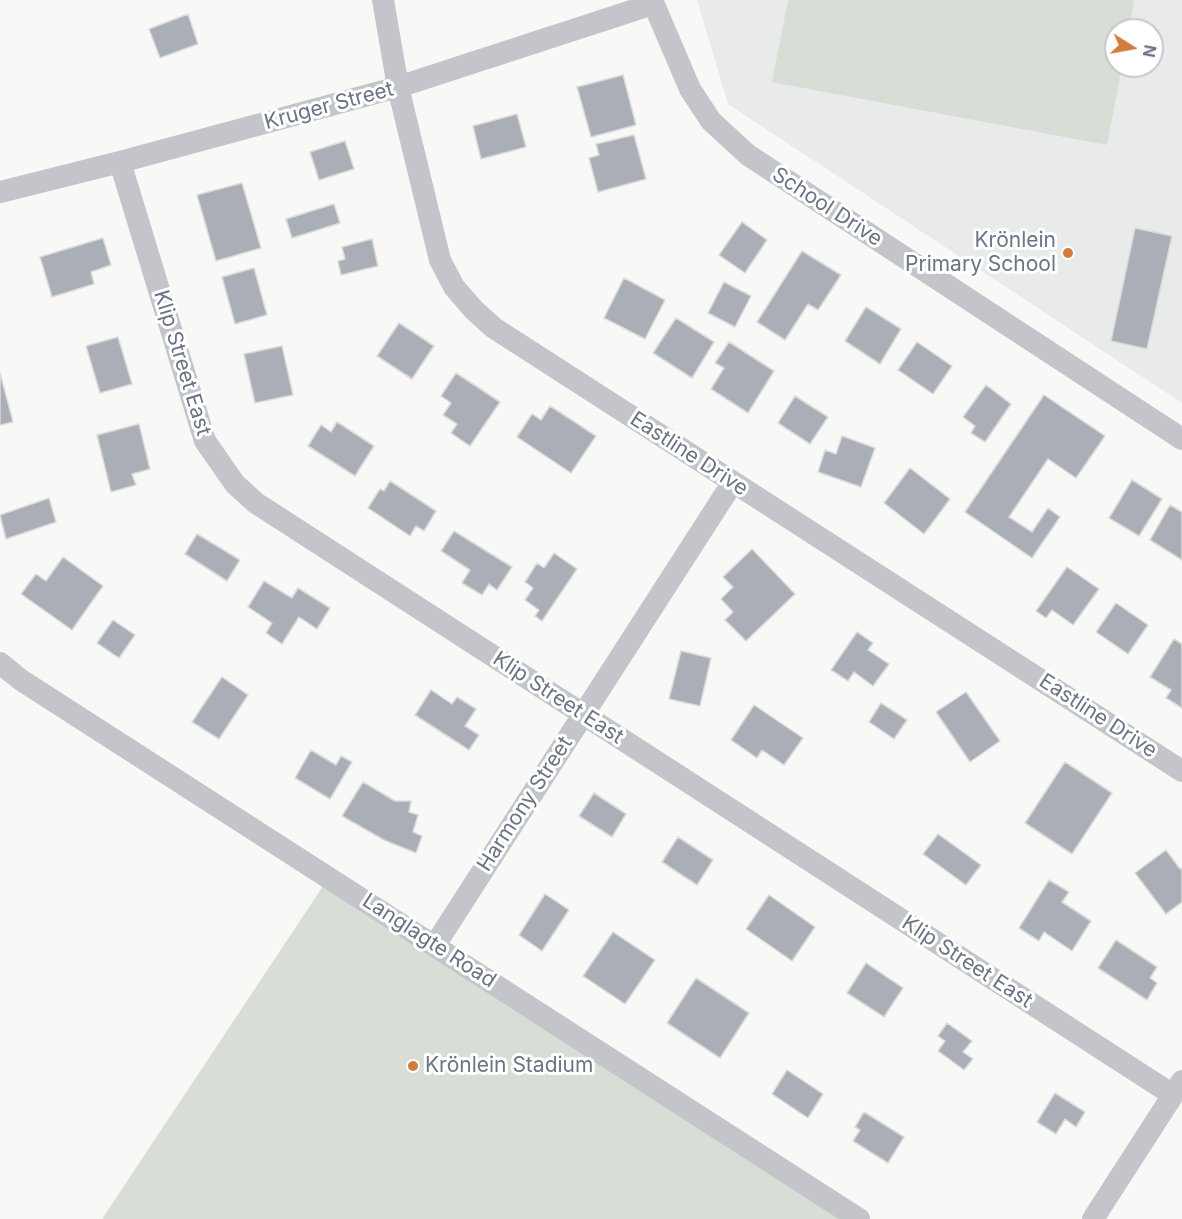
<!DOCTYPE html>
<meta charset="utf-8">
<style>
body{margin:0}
#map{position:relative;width:1182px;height:1219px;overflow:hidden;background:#f8f9f7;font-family:Inter,sans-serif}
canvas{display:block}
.north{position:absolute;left:1104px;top:18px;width:60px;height:60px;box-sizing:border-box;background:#fff;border:2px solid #c4c7ce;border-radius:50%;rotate:101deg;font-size:16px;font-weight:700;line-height:24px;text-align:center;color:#6b7485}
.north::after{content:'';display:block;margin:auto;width:21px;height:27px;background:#d27c3e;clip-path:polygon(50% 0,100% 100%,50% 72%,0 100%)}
</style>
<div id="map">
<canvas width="1182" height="1219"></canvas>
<div class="north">N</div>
</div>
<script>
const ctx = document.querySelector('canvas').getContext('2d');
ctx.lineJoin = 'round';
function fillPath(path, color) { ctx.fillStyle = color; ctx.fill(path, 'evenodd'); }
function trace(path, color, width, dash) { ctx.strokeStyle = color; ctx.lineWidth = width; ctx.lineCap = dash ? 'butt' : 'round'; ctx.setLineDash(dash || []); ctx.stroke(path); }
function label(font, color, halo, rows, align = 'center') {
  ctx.font = font + ' Inter,sans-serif'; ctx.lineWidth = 6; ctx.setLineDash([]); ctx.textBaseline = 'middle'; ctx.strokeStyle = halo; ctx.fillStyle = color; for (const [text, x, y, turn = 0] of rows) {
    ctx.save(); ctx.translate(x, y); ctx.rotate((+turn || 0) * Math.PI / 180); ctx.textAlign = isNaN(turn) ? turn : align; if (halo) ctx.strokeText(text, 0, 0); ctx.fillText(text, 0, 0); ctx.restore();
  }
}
fillPath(new Path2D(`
 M697 0H1182V403L728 104ZM1116 30H1152V66H1116Z`), '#e9eaea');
fillPath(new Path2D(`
 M788 0H1134L1129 30H1116V66H1122L1107 145 772 82Z
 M329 877 859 1219H102Z`), '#d8ddd6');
const building = new Path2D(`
 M188 14 198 44 160 58 149 29Z
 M623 75 636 125 591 137 577 87Z
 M517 114 526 147 481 159 473 126Z
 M634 135 646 179 598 192 589 158 599 155 596 144Z
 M345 141 354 169 319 180 310 152Z
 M242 183 261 248 216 261 197 195Z
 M334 204 340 223 292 238 286 219Z
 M742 222 767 240 745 273 719 255Z
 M1135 228 1172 236 1147 349 1111 341Z
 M103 238 111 265 91 272 94 284 52 297 40 257Z
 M372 239 378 266 341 275 338 261 345 259 342 247Z
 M802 251 841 275 818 310 808 304 785 340 757 322Z
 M254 268 267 315 235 324 222 277Z
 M624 278 665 300 645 339 604 318Z
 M724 282 751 296 735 327 708 313Z
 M866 307 901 329 880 364 845 341Z
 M676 318 714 342 692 378 653 353Z
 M399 323 434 346 412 379 377 356Z
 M118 337 132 384 100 393 86 346Z
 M729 342 774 371 748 413 711 389 724 368 715 363Z
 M917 342 952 366 933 394 898 370Z
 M282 346 293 395 255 403 244 354Z
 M0 373 13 422 0 425Z
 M456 373 500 402 470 446 451 433 457 424 443 415 451 403 441 396Z
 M986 385 1011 404 985 442 971 433 975 426 963 417Z
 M1044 395 1105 436 1076 478 1048 459 1009 517 1032 532 1048 508 1060 517 1032 558 965 512Z
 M795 396 828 417 810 444 778 423Z
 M550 406 596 436 571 473 517 437 532 414 541 420Z
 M337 422 374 446 355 476 308 446 321 425 331 432Z
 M139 424 150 469 132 474 136 485 111 492 97 435Z
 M842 436 875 448 861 487 818 472 825 450 836 454Z
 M910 468 950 499 924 534 884 503Z
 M1132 480 1162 499 1139 536 1109 518Z
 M390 481 436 511 424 531 416 526 410 536 368 508 380 489 384 491Z
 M49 498 56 522 6 539 0 515Z
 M1170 505 1182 512V560L1150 540Z
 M454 531 512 567 497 590 489 584 482 595 462 583 470 570 441 551Z
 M197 534 240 560 227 581 185 554Z
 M752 549 795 594 746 641 725 620 733 612 721 599 733 587 723 577Z
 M554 553 577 569 542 621 535 616 539 610 525 600 533 588 525 582 537 563 544 568Z
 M63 557 103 586 72 630 21 594 36 574 46 581Z
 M1067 567 1099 589 1073 625 1052 610 1046 618 1036 611Z
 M264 581 292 598 298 588 330 608 317 629 299 617 282 644 266 633 272 623 248 607Z
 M1116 603 1148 625 1128 654 1096 632Z
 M113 620 135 635 119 658 97 643Z
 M857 632 873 643 868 650 889 664 873 686 854 672 848 681 831 670Z
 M1174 639 1182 644V708L1166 698 1171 690 1150 677Z
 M681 651 711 658 700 706 669 699Z
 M222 677 248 695 219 739 192 722Z
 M431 690 452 704 457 697 476 709 465 726 479 735 469 750 415 715Z
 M966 692 1000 741 970 762 936 712Z
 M881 703 907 720 894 739 869 722Z
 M754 705 803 738 784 765 762 750 757 758 731 740Z
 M311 750 336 765 341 756 352 762 330 799 295 778Z
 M1065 762 1112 793 1072 854 1025 823Z
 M363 782 395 801H411L409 812 418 815 413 832 422 836 416 853 384 840 342 816Z
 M594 793 626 814 612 837 579 816Z
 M938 834 981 865 966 885 923 854Z
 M678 837 713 860 697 885 662 862Z
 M1166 850 1180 869 1182 868V902L1166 914 1135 873Z
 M1049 880 1069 892 1062 902 1091 921 1072 951 1044 932 1039 941 1019 928Z
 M545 894 569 910 542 951 519 935Z
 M769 895 815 927 792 961 746 929Z
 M613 932 655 960 625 1004 583 976Z
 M1116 940 1157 967 1150 978 1157 983 1147 1000 1098 968Z
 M866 963 903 988 884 1017 847 993Z
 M696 978 749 1013 720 1058 667 1023Z
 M947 1023 972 1041 963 1052 973 1059 964 1070 938 1051 945 1041 938 1036Z
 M787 1070 823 1094 808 1118 772 1094Z
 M1055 1093 1085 1112 1076 1127 1065 1119 1056 1134 1037 1122Z
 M864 1112 904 1137 888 1163 853 1141 860 1130 855 1127Z`);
fillPath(building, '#aaafb7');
trace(building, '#dadbd9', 1.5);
trace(new Path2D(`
 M383 0 398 87 440 260 454 287 474 310 494 328 1182 771
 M652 0 690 89 711 121 748 155 1182 439
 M120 162 205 441 235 484 256 503 1173 1095
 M0 192 120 162 398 87 653 4
 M0 663 21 680 859 1219
 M435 945 733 482
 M1093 1219 1182 1081`), '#c3c5ca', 22);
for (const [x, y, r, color] of [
 [1068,253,6,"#d27c3e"],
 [413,1066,6,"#d27c3e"]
]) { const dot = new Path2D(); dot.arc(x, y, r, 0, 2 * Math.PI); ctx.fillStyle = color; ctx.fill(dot); trace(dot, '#fff', 2); }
label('21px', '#6b7485', '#fff', [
 ["Kruger Street",329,106,-15],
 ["School Drive",827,207,33],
 ["Klip Street East",182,363,73],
 ["Eastline Drive",689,454,33],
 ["Klip Street East",558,698,33],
 ["Eastline Drive",1098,716,33],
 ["Harmony Street",525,804,-57],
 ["Langlagte Road",429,941,33],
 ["Klip Street East",967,962,33]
]);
label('21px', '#6b7485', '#fff', [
 ["Krönlein",1056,241],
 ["Primary School",1056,265],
 ["Krönlein Stadium",425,1066,"left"]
], 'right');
</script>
